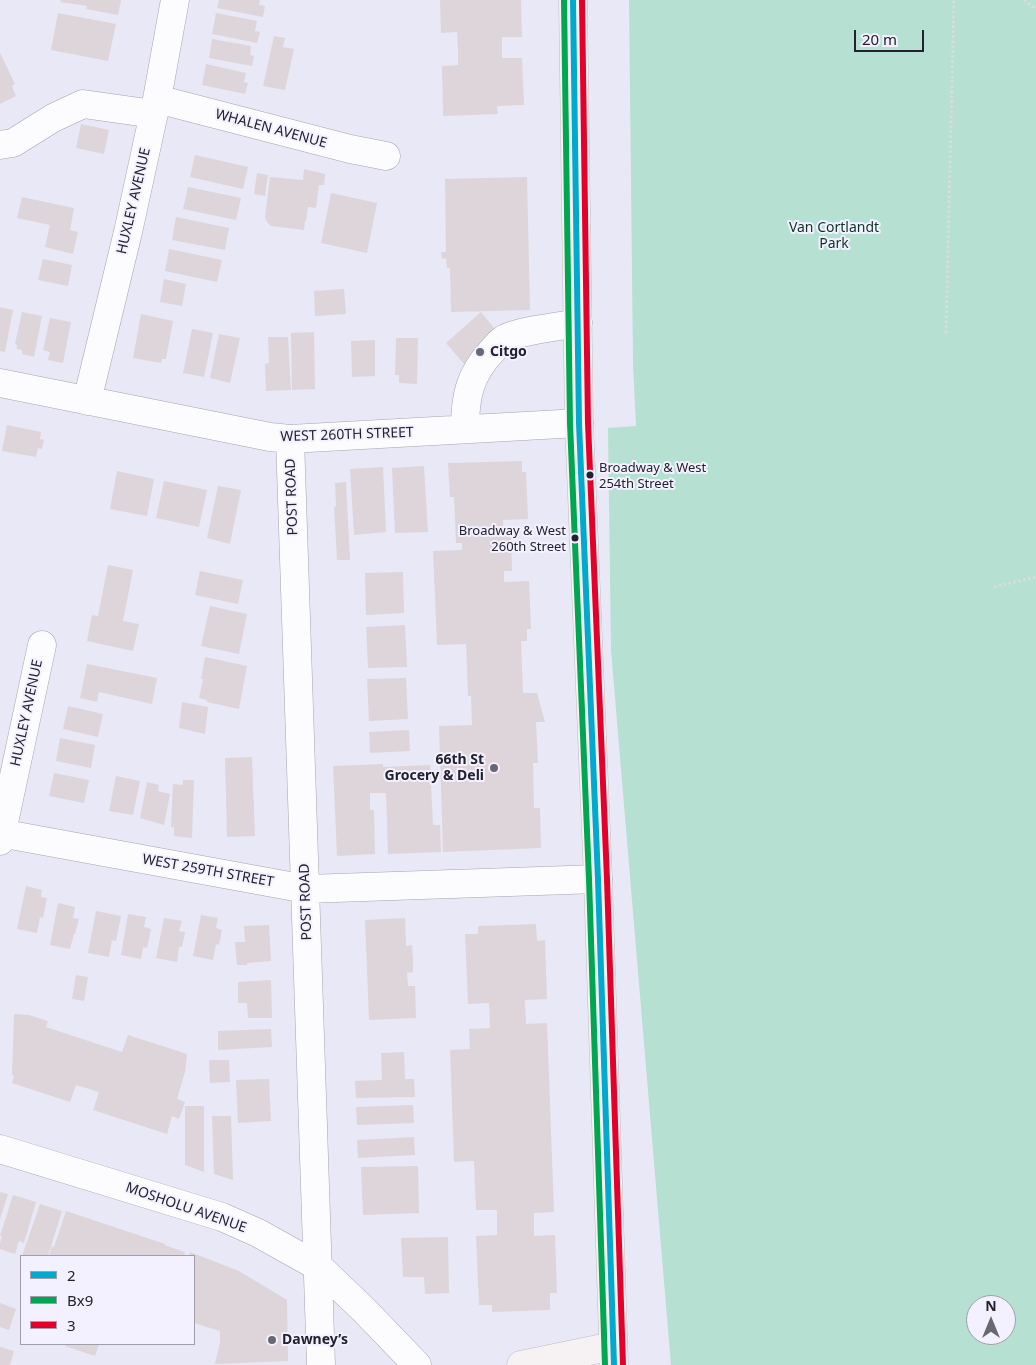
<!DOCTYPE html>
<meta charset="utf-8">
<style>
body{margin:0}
#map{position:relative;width:1036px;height:1365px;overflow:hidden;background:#e9e8f6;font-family:"Noto Sans",sans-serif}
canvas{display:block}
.legend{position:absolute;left:20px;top:1255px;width:175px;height:90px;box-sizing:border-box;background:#f3f1ff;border:1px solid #a09eab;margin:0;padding:6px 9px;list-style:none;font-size:15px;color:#23212d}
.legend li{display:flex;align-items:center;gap:10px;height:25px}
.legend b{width:25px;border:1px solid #a09eab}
.north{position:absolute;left:966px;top:1295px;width:50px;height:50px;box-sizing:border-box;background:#f3f1ff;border:1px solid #a09eab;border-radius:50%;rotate:0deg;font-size:14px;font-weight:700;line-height:20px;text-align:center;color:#23212d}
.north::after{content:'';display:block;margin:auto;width:18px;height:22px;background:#686773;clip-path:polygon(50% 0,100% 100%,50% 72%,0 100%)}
.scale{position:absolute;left:854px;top:30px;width:70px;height:22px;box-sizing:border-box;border:2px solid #23212d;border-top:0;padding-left:6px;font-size:15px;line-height:18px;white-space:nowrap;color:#23212d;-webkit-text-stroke:4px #f3f1ff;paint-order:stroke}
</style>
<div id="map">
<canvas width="1036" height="1365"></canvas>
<ul class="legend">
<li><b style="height:6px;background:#00a9ce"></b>2</li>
<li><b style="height:6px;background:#00a651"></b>Bx9</li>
<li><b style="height:6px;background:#e4002b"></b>3</li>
</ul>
<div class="north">N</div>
<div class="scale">20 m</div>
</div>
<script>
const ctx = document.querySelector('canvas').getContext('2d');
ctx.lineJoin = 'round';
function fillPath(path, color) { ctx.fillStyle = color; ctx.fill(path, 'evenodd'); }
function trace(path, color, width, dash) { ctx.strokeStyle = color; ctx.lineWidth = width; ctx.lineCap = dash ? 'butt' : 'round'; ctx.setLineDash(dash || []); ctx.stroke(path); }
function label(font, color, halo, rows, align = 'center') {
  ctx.font = font + ' "Noto Sans",sans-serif'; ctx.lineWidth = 4; ctx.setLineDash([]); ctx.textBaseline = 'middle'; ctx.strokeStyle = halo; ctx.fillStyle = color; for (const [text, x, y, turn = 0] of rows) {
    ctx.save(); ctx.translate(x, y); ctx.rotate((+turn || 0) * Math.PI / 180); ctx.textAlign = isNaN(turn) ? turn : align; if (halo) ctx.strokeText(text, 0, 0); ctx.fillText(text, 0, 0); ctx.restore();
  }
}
fillPath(new Path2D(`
 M629 0H1036V1365H671L611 650 608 428 636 426 633 364ZM976 1305H1006V1335H976Z`), '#b5e0d2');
fillPath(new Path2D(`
 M61 0H121L118 15 86 9 87 6 60 2Z
 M219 0H260L259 5 265 6 263 17 217 8Z
 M440 0H521L522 37H502V58H522L524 105 497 106 498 114 443 116 442 66 458 65V50L457 32 441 33Z
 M58 13 116 24 108 61 51 50Z
 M216 13 257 21 255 31 260 32 257 43 212 34Z
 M274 36 285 38 283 47 294 49 285 90 263 86Z
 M212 39 251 46 250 55 254 56 252 66 209 58Z
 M0 53 15 84 12 86 16 96 0 104Z
 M206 64 246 73 244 82 248 83 245 94 202 85Z
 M81 124 109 130 104 154 76 148Z
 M195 155 248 167 243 189 190 177Z
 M304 169 325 174 324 185H319L316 208 308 207 306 221H305L304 230 271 226 267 222 265 217 270 177 303 180Z
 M257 173 268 175 265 196 254 194Z
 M527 177 530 310 451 312 450 268H447L446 258 442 259 441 252H446L445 179Z
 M188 187 241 198 236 220 183 209Z
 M331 193 377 203 367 253 321 243Z
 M22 197 74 208 70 230 78 232 73 254 45 247 50 225 17 218Z
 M176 217 229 228 225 250 172 240Z
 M169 249 222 260 217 282 165 271Z
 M43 259 72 265 68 286 38 280Z
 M164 279 186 284 182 306 160 302Z
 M344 289 346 314 315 316 314 291Z
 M0 307 13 310 5 352 0 351Z
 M22 312 42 316 34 357 22 354V350L17 349V345L15 344Z
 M481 312 499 334 464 364 446 343Z
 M141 314 173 321 166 359H162L161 363 133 358Z
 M50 318 71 322 63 363 48 360 50 352 43 350Z
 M192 329 213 333 204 377 183 373Z
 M314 332 315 389 292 390 291 333Z
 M219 334 240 338 230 383 210 378Z
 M268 337H288L291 390 266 391 265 364 269 363Z
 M396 338H418L417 384 399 383V375H395Z
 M375 340V376L352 377 351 341Z
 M7 425 41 432 40 439 44 440 42 449 38 448 36 457 2 451Z
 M522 461V472H526L528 519 503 520V531L511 530 512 571H504V582L529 581 531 629H527V641H521L523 693H537L545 722H536L538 763H533L534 808H540L541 848 443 852 439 726 472 725 471 696H468L466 644 437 645 433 551 462 550V543H456L454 497H450L448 463Z
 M424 466 428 532 395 533 392 468Z
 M383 467 386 532 354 535 350 469Z
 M117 471 154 479 147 516 110 509Z
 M164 481 207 490 199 527 156 518Z
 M346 482 350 560H337L334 507 336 506 335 483Z
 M218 486 241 490 230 544 207 538Z
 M108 565 133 570 123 621 139 624 133 651 87 641 92 615 98 616Z
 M200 571 243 580 238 604 195 595Z
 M403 572 404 613 366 615 365 573Z
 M210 606 247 614 239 654 201 646Z
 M405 625 407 667 368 668 366 627Z
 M205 657 247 666 239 709 207 702V700L199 698 203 679H201Z
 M87 664 157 678 152 704 99 692 97 702 80 698Z
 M406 678 408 719 369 721 367 679Z
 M182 702 208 707 205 734 179 728Z
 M68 706 103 714 98 737 63 729Z
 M409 730 410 751 370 753 369 732Z
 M60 738 95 745 91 768 56 761Z
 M252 757 255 836 227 837 225 758Z
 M383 764V767L430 765 433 825H440L441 852 388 854 386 793H370V810H374L375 854 337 856 333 766Z
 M54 773 89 780 84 803 49 796Z
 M116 776 140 781 133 815 109 811Z
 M183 780H194L192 838 174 836V827H171L173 784 183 785Z
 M147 782 159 785 158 791 170 794 164 825 140 818Z
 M26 886 42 890 41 897 47 898 43 918 40 917 37 933 17 929Z
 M58 903 75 907 73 918 79 919 75 934H74L70 949 50 945Z
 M96 911 121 916 116 941 112 940 109 957 88 953Z
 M128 914 146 917 144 927 151 929 147 948 143 947 141 959 121 955Z
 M201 915 218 918 216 928 222 930 219 945 216 944 213 960 193 956Z
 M164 918 182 921 179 931 185 932 182 947H179L177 962 156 958Z
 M405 918 406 946 412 945 413 959V972L407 973 408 986H415L416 1018 369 1020 365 920Z
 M536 924 537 941 545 940 547 999 525 1000 526 1024 547 1023 554 1212 534 1213V1236L555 1235 557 1293H550V1310L492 1312V1305H479L476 1236 497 1235V1210H476L474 1161 454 1162 450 1050 470 1049 469 1029 490 1028 489 1003 468 1004 465 934H478V926Z
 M269 925 271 961 247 963V965H237L235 942H245L244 926Z
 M76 975 88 977 84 1001 72 999Z
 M271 980 272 1018H248L247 1003H238V982Z
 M14 1014 29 1015 48 1021 46 1027 122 1052 128 1035 187 1054 185 1072 177 1099 185 1102 179 1119 172 1116 167 1134 93 1110 99 1092 76 1085 70 1102 12 1083 14 1076 12 1075Z
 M271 1029 272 1047 218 1050V1031Z
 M404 1052 405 1079H414L415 1097 356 1098 355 1081 382 1080 381 1053Z
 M209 1060H229L230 1082 210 1083Z
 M269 1079 271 1121 238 1123 236 1080Z
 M413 1105 414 1123 357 1125 356 1107Z
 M185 1106H204V1172L185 1165Z
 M212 1116H231L233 1180 214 1174Z
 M414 1137 415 1155 358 1158 357 1140Z
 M418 1166 419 1213 363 1215 361 1167Z
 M0 1192 8 1194 0 1219Z
 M13 1195 36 1202 24 1243 19 1241 15 1254 0 1249V1243L2 1236H0Z
 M40 1204 62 1211 48 1256H22Z
 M66 1211 165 1244 164 1245 185 1252 184 1256H49L52 1246 54 1247Z
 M448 1237 449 1293 425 1294 424 1277H403L401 1238Z
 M190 1252 239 1271 287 1300 288 1361 215 1364 220 1342V1331L194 1323V1256H189Z
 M0 1303 16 1309 9 1330 0 1327Z
 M65 1344H99L95 1356 65 1346Z
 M0 1347 14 1351 10 1365H0Z`), '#ddd5da');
const minor = new Path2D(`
 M157 99 350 149 386 156
 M0 145 13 143 53 118 83 104 154 114
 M0 383 270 437 290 439 579 423
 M87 401 128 232 157 99 175 0
 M465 429C465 398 469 375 492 351 496 347 500 340 506 338 524 330 557 327 578 323
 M290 439 321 1365
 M0 833 306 889 598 879
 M0 841 42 645
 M0 1149 222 1217 258 1233 319 1267 363 1309 417 1365`);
const major = new Path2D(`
 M573 0 579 423 598 879 614 1365
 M521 1365 613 1346`);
trace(minor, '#a4a3ae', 29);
trace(major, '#c1babe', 29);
trace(new Path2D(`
 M1024 0 1036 9
 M946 333 954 0
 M994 587 1036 577`), '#dbdbdf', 3, [2.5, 2.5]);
trace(minor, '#fcfcfe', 28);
trace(major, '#f6f2f3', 28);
trace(new Path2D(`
 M573 0 579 423 598 879 614 1365`), '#00a9ce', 6);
trace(new Path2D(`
 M564 0 570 423 589 879 605 1365`), '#00a651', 6);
trace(new Path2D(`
 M582 0 588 423 607 879 623 1365`), '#e4002b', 6);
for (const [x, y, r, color] of [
 [480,352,5,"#686773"],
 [590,475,4.5,"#23212d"],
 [575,538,4.5,"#23212d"],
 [494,768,5,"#686773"],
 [272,1340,5,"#686773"]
]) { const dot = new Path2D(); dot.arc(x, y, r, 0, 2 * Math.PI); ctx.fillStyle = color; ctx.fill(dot); trace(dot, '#f3f1ff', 2); }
label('13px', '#23212d', '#f3f1ff', [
 ["Broadway & West",599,468],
 ["254th Street",599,484],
 ["Broadway & West",566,531,"right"],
 ["260th Street",566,547,"right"]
], 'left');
label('14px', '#23212d', '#f3f1ff', [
 ["WHALEN AVENUE",271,129,15],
 ["HUXLEY AVENUE",134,201,-77],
 ["WEST 260TH STREET",347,435,-2],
 ["POST ROAD",292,497,-92],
 ["HUXLEY AVENUE",27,713,-78],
 ["WEST 259TH STREET",208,871,10],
 ["POST ROAD",306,902,-92],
 ["MOSHOLU AVENUE",186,1208,19]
]);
label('14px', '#0a3323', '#f3f1ff', [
 ["Van Cortlandt",834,228],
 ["Park",834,244]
]);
label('bold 14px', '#23212d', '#f3f1ff', [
 ["Citgo",490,352],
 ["66th St",484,760,"right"],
 ["Grocery & Deli",484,776,"right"],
 ["Dawney’s",282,1340]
], 'left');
</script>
